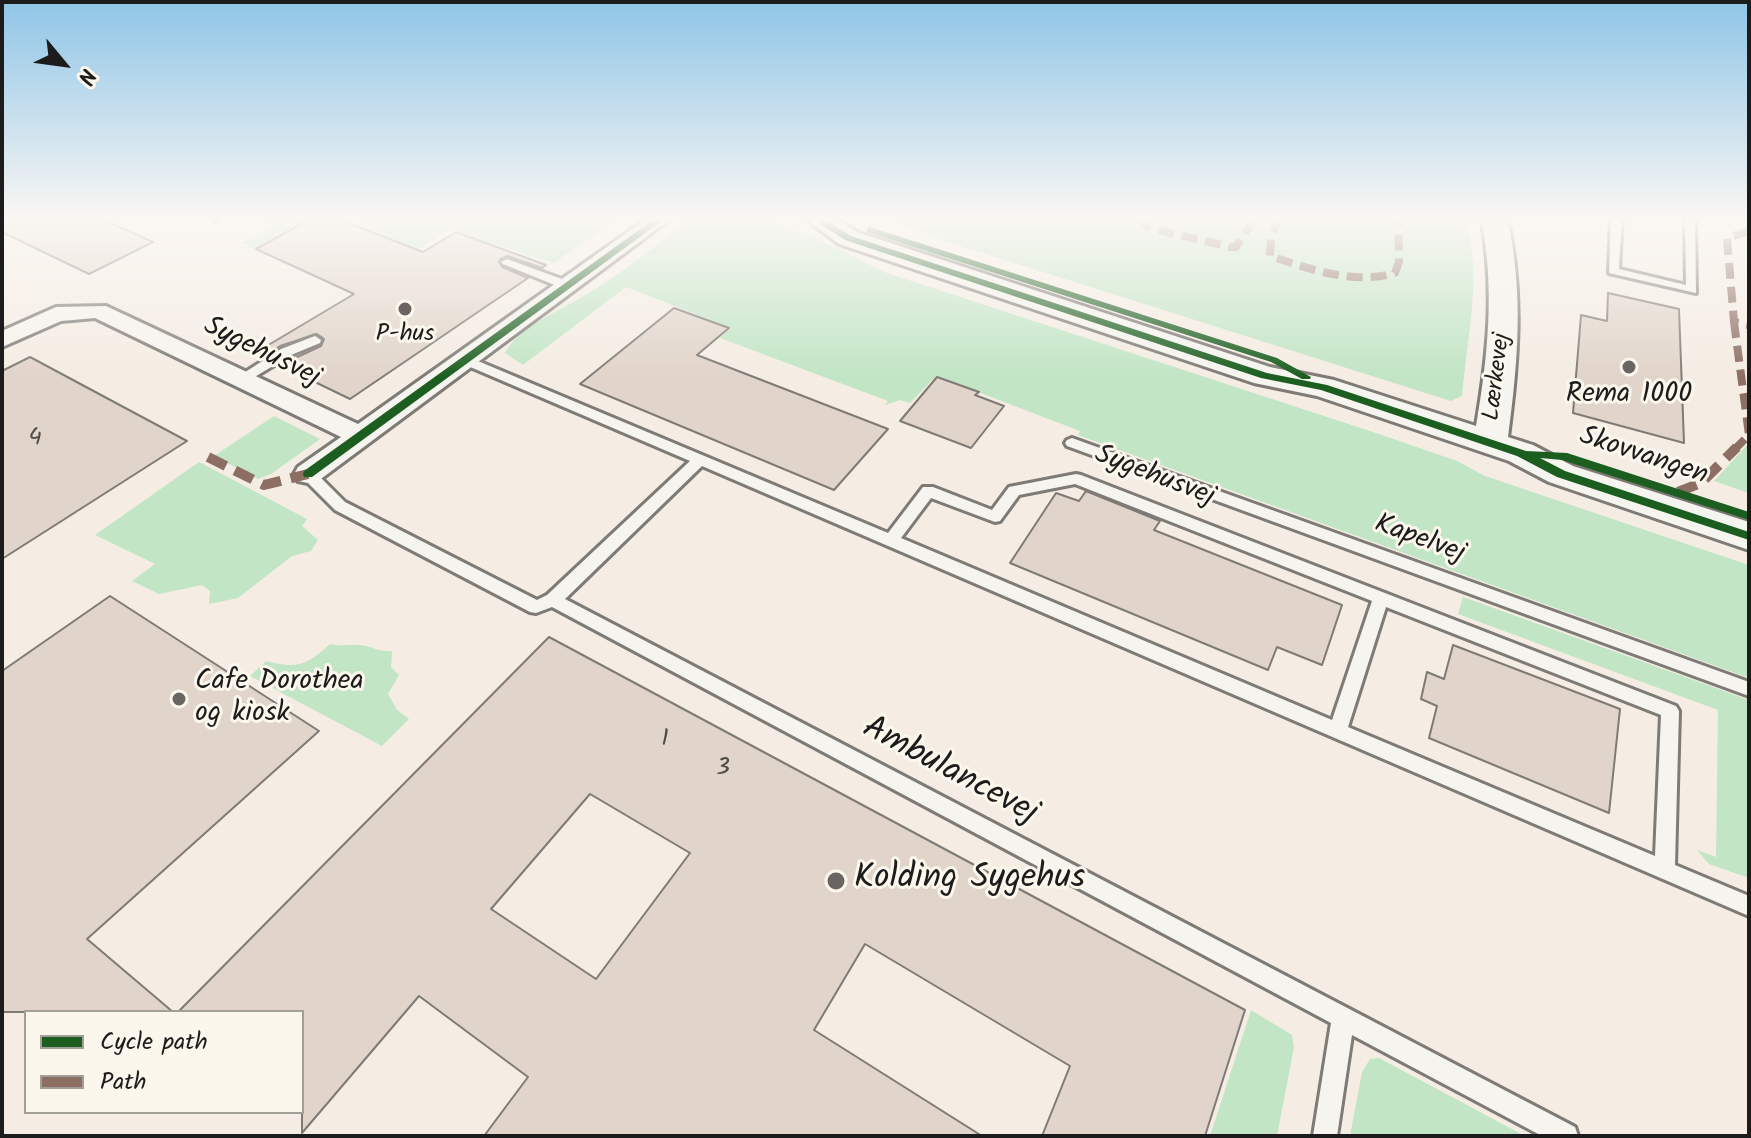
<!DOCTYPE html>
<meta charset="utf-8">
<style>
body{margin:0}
#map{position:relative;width:1751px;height:1138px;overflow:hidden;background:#f5ede4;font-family:Kalam,sans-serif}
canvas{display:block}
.frame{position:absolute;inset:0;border:4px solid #1c1c1c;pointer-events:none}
.legend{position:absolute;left:24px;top:1010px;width:280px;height:104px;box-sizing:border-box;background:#fbf7ec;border:2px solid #a29f99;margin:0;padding:10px 14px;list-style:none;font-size:24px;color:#1c1c1c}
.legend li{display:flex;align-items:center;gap:16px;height:40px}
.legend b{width:40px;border:2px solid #a29f99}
.north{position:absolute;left:24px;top:24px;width:80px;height:80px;-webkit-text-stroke:6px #fbf7ec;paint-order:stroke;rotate:119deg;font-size:22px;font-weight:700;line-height:32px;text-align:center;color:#1c1c1c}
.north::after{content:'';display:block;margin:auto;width:28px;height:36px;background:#1c1c1c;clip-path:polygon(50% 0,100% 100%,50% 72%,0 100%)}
</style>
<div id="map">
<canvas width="1751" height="1138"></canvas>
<div class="frame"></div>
<ul class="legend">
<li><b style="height:10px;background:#1b5e20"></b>Cycle path</li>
<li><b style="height:10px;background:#8d6e63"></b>Path</li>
</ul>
<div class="north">N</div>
</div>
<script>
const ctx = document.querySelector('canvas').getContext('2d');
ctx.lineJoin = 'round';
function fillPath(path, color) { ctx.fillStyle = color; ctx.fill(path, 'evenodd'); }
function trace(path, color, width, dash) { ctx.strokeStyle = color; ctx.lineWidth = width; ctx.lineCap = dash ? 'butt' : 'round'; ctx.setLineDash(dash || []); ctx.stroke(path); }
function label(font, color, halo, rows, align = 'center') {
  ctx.font = font + ' Kalam,sans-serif'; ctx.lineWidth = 6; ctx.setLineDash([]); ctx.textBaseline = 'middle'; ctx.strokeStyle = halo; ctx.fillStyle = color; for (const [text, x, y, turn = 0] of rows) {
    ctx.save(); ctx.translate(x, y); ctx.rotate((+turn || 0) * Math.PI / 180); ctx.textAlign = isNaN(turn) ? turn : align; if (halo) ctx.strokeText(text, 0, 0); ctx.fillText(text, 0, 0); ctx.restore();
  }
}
fillPath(new Path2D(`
 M266 217H312L254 248 242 243 275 226 262 220Z
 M353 217H621L554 263 450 230 350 290 338 285 406 244 358 225 363 221Z
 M692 217H759L816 238 887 273 1379 434 1457 461 1485 476 1749 565V678L1078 435 1080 431 936 376 910 403 900 400 885 405 888 401 720 338 731 328 626 287 523 365 505 353C519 327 555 313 580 298 620 276 656 245 692 217Z
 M882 217H1465C1483 277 1467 336 1462 396L1451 401 942 240Z
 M274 416 320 439 271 474 258 479 214 456Z
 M1749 443V493L1714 481Z
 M199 462 307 519 302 526 318 540 311 551 292 556 238 598 209 604 210 591 202 585 159 594 132 581 155 564 95 535Z
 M1463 597 1749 700V878L1709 864 1697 850 1716 857 1718 710 1458 614Z
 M330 644C341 647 348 644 358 645 371 645 376 652 392 651L391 667 399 675 388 694 397 710 409 719 382 746 250 676 266 661C297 669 306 666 330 644Z
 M1251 1010 1292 1035 1294 1047 1277 1136H1210Z
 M1379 1058 1525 1136H1350L1362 1072 1370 1059Z`), '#c1e5c5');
const building = new Path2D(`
 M2 217H98L153 242 89 274 2 232Z
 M314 217H333L423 252 456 232 546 265 542 268 508 256 500 259 502 267 528 278 350 399 280 365 321 346 324 339 317 334 280 346 263 357 255 353 354 294 256 249Z
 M1608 293 1679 309 1684 443 1573 413 1581 315 1607 321Z
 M674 308 729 328 697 355 888 429 834 490 580 384Z
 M30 357 187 441 2 559V371Z
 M937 377 979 392 975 395 1004 406 971 448 900 421Z
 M1086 491 1160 521 1154 530 1342 605 1322 665 1277 647 1268 670 1010 563 1056 493 1079 501Z
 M110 596 319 731 87 939 173 1012H2V671Z
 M549 637 1245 1010 1205 1136H1042L1070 1066 865 944 814 1030 982 1136H484L528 1077 419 996 302 1133V1012H178ZM590 794 690 853 596 979 491 909Z
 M1453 645 1620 709 1609 813 1429 738 1437 706 1421 699 1427 672 1444 679Z`);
fillPath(building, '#e1d4ca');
trace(building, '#7e7a76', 2);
const service = new Path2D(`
 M1611 217H1622L1619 269 1686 285 1685 217H1695L1696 293 1609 273Z
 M507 259 570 282 572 285 570 288H562L503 264 501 262Z
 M315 336 321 340 320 343 291 355 248 381 243 382 236 378 281 349Z
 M466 356 888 533 923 487H933L992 510 1009 487 1076 474 1081 475 1676 706 1679 711 1675 865 1749 896V916L702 466 565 599 1575 1127 1578 1136H1542L1352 1035 1337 1136H1313L1331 1023 552 607 536 613 530 612 335 510 303 478 301 474 303 470H313L345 502 537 600 547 595 690 461 461 363V357ZM1075 484 1372 601 1332 720 901 538 931 498 995 522 1000 521 1019 495ZM1386 607 1661 715 1655 856 1348 727Z
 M1072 438 1749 682V696L1067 446 1065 443 1067 440Z`);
const minor = new Path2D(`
 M649 217H673L318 481 308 483 298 481 294 474 298 467 341 437 95 318 61 321 2 347V331L56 307 106 306 358 424Z`);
const tertiary = new Path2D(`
 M813 217H834L857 232 1270 367 1334 380 1476 426C1488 355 1495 289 1481 217H1507C1524 292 1518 362 1508 437L1533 445 1573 466 1749 522V550L1549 482 1509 461 1317 396 1254 383 839 244 810 222Z`);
trace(service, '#7e7a76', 6);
trace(minor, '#7e7a76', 6);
trace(tertiary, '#7e7a76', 6);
fillPath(service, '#f6f4ef');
fillPath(minor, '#f6f4ef');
fillPath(tertiary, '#f6f4ef');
trace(new Path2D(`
 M1148 217 1144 224 1147 227 1230 247H1236L1256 217
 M1279 217 1271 237 1270 256C1310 269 1353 285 1395 273L1399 262 1398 217
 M212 222 220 217
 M1749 231 1727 238 1734 322 1749 325
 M1734 322 1749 435 1735 449`), '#8d6e63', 8, [16, 8]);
trace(new Path2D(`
 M208 457 264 485 308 474
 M1678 492 1701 483 1737 447`), '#8d6e63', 10, [20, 10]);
fillPath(new Path2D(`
 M657 217H667L312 477H304L303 474 304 471Z
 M820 220H826L851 236 1267 373 1327 385 1526 451 1567 453 1749 512V520L1562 460 1540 458 1565 471 1749 532V540L1557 477 1517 456 1321 390 1261 378 845 240 820 224Z
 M870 227 1277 358 1311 377 1310 379H1302L1271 362 867 232V228Z`), '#1b5e20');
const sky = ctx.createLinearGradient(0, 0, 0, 377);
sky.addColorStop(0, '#8fc5e7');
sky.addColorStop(0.58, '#faf7f3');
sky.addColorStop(1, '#faf7f300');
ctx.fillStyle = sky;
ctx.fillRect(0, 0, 1751, 377);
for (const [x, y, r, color] of [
 [405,309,8,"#686562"],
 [1629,367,8,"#686562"],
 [179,699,8,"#686562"],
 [836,881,10,"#686562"]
]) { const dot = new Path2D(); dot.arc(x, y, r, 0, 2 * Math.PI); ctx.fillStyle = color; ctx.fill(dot); trace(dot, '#fbf7ec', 3); }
label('24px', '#1c1c1c', '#fbf7ec', [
 ["P-hus",405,336]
]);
label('24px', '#1c1c1c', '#fbf7ec', [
 ["Lærkevej",1499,377,-83]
]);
label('24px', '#4f4c49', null, [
 ["4",35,440],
 ["1",665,741],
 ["3",723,770]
]);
label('28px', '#1c1c1c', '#fbf7ec', [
 ["Sygehusvej",261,354,26],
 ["Skovvangen",1643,458,18],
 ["Sygehusvej",1154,478,21],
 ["Kapelvej",1419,541,20]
]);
label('28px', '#1c1c1c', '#fbf7ec', [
 ["Rema 1000",1629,396],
 ["Cafe Dorothea",195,683,"left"],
 ["og kiosk",195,715,"left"]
]);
label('34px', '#1c1c1c', '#fbf7ec', [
 ["Ambulancevej",949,773,28]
]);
label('34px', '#1c1c1c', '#fbf7ec', [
 ["Kolding Sygehus",854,881]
], 'left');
</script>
